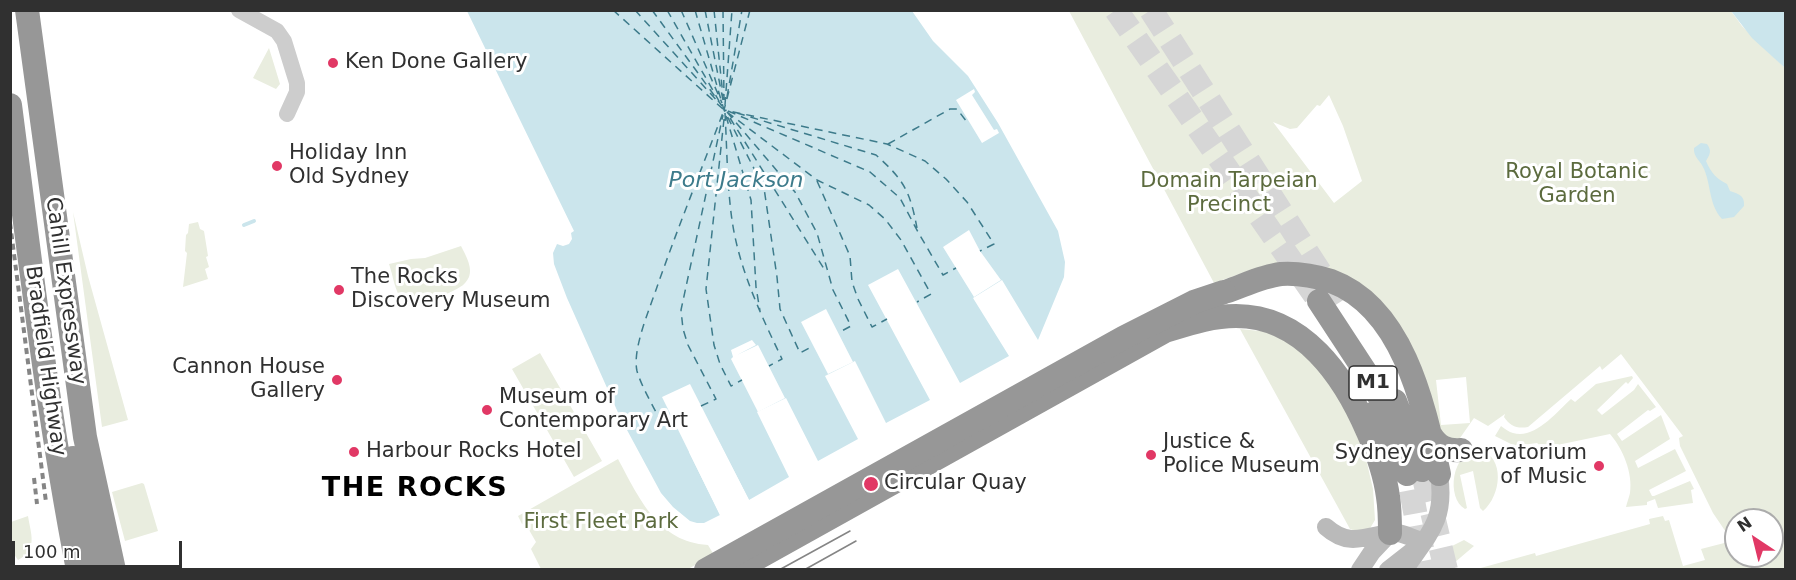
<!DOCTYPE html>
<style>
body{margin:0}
#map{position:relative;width:1796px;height:580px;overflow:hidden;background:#fff;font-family:"DejaVu Sans",sans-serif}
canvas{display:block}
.frame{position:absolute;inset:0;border:12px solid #303030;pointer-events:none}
.north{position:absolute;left:1724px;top:508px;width:60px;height:60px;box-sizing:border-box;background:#fff;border:2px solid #acacac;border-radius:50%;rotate:325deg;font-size:16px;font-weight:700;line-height:24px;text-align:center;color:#303030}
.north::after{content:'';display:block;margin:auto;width:21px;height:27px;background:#e13865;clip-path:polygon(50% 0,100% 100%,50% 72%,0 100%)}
.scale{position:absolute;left:12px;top:541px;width:170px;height:27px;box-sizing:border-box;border:3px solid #303030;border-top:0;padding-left:8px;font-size:18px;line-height:21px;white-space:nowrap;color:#303030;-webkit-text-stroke:4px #fff;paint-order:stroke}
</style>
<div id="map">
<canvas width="1796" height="580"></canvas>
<div class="frame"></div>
<div class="north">N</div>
<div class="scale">100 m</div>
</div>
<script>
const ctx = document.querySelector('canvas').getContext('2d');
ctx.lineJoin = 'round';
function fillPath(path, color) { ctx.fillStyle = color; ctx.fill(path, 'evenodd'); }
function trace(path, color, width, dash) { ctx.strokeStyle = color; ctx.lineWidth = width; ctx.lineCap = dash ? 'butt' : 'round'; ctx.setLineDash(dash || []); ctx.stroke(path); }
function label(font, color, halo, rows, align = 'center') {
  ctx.font = font + ' "DejaVu Sans",sans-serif'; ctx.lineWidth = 6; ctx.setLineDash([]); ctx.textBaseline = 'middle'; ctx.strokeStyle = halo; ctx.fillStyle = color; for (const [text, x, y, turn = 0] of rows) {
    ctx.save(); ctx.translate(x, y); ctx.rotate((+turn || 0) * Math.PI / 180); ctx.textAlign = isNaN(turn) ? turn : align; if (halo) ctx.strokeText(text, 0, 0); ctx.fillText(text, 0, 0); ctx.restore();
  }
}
fillPath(new Path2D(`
 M1069 11H1731L1742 26 1785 68V569H1477L1535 553 1536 556 1650 524 1649 519 1663 516 1665 521 1669 520 1683 566 1705 560 1701 549 1732 541 1713 513 1680 446 1679 438 1683 436 1621 354 1602 370 1600 366 1528 427C1517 429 1510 426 1504 417L1505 414 1488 426 1474 418 1460 438 1446 441 1371 300 1251 270 1214 283ZM1329 95 1343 126 1362 181 1334 203 1273 122 1290 129 1297 128 1317 105 1320 106ZM1466 377 1470 423 1441 425 1436 380ZM1736 520H1772V556H1736Z
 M269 48 280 84 276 89 253 78Z
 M73 212 88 276 128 420 102 427Z
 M198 222 200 229 204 231 208 256 206 257 209 267 205 269 208 279 183 287 187 253 185 251 186 235 188 233 189 224Z
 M461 246C465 254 473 267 469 277 467 281 464 285 460 287 453 292 421 306 413 306 409 306 407 305 404 302 395 294 393 275 389 264L411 259 425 258Z
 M1240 329 1270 332 1300 348 1339 387 1363 446 1373 489 1375 520 1369 530 1359 532 1350 529Z
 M540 353 602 461 574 477 512 369Z
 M1632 376 1633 378 1628 384 1626 382 1597 410 1602 415 1634 390 1638 384 1656 407 1650 411 1648 410 1617 434 1622 441 1661 415 1670 439 1635 461 1638 468 1675 449 1686 471 1649 490 1652 496H1654L1690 481 1694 489 1691 490 1693 503 1658 508 1655 499 1647 502V505L1626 507C1627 502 1629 498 1630 493 1633 473 1623 449 1610 434L1543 448 1537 443 1515 446 1495 436 1501 426C1505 429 1509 432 1513 433 1534 440 1557 412 1571 399L1575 402 1596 384Z
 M1479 449C1506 457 1501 496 1483 511L1480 508 1473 471 1460 475 1467 508 1465 509C1446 498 1451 452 1479 449Z
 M618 459C639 498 658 542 708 545L714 555 688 569H541L531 549 536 542 525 523 522 524 518 516Z
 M142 483 144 484 158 531 125 541 112 492Z
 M28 516C31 535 38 549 18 560L11 550V522Z
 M1464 540 1474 546 1447 569H1425L1448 550V548Z`), '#e9eddf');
fillPath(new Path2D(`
 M467 11H912L933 41 968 76 998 123 1058 231 1065 262 1064 277 1038 340 1002 280 973 298 1009 356 960 383 898 269 868 285 930 400 886 423 855 361 825 376 858 439 818 461 786 398 757 412 789 477 749 500 717 438 689 452 720 515 704 523H697L690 521 673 507 661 493 620 417 567 298 554 264 553 253 557 244 563 246 569 244 572 239 571 233 574 231Z
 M1731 11H1785V68L1752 38Z
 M1701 143 1707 144C1712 151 1710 154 1706 161 1711 173 1717 179 1727 184L1730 191C1738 194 1745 195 1744 206L1734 217 1722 219C1709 205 1711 185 1704 169 1701 161 1693 157 1694 148Z`), '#cbe5ec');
fillPath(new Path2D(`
 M974 89 975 92 972 95 994 130 997 129 999 133 982 143 956 100Z
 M969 230 980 251 1001 280 974 297 943 247Z
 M826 309 853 362 828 374 801 322Z
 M752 340 756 345 737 355 758 345 785 398 758 412 731 359 733 357 731 350Z
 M690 384 749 500 746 501 716 442 693 453 723 514 720 515 662 397Z`), '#fff');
trace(new Path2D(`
 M244 225 254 221`), '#cbe5ec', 4);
trace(new Path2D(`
 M613 10 724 110C702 168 678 227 657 287 650 308 632 349 637 371 641 386 656 411 663 426L674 420
 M635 10 719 103
 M652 10 722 106
 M667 10 719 101
 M681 10 722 103
 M695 10 724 110 764 188 777 277 780 309 800 353 813 346
 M705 10 723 100
 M714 10 723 96
 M723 10 724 100
 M750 10 724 110 887 144 925 161 946 179 967 202 994 244 980 251
 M727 97 742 10
 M725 105 732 10
 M728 111 870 172 900 198 918 232 943 275 956 268
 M727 112 817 180 869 205 885 219 901 240 931 294 917 302
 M727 112 795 192 817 233 833 290 851 326 838 333
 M725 113C727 148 727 185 732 220 739 269 761 315 782 359L769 366
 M737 113 876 155C904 180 910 191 917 228
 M726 116 751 200 756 287 760 311
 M730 118 826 272
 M724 119 706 289 714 345 720 364 731 386 742 380
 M888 144 950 109H957L967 122 968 121
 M817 181 850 256 852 282 858 299 872 327 887 319
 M701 406 716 399 688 345 683 329 681 310 723 115`), '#3d7b8b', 1.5, [8, 6]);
trace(new Path2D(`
 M1116 10 1319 301
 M1151 10 1341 305
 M1424 478 1446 570
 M1411 490 1426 570`), '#d6d6d6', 24, [24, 12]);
trace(new Path2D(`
 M239 10 277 31 284 41 297 83V92L287 114`), '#cdcdcd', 16);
trace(new Path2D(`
 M1326 527C1344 543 1357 540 1379 535 1385 534 1391 532 1397 533 1407 534 1414 540 1424 541
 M1360 570 1372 552 1390 533
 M1388 570 1411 552
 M1404 570C1429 534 1446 520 1439 474`), '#bababa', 18);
trace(new Path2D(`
 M27 10 85 437 114 570
 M10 105C30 260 48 416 78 570
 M1228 291C1245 285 1263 276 1281 274 1298 273 1315 276 1331 281 1404 308 1424 407 1439 474
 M1319 301 1374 385 1392 425
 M1395 401 1422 470
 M1375 413 1407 474
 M1430 434C1438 447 1446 451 1461 450
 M73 458 95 556
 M736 570 1165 331C1188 324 1211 316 1236 316 1303 316 1344 376 1368 432 1377 452 1385 474 1388 497 1390 509 1390 521 1390 533`), '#979797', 24);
trace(new Path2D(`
 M779 570 850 531
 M804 570 856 541`), '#858585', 1.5);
trace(new Path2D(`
 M10 223 46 502
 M34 478 37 504`), '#858585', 4, [6, 4.5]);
trace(new Path2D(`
 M706 570 1123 338 1194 302 1224 292`), '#979797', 24);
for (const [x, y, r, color] of [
 [333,63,6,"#e13865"],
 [277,166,6,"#e13865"],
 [339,290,6,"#e13865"],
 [337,380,6,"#e13865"],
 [487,410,6,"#e13865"],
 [354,452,6,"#e13865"],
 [1151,455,6,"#e13865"],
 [1599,466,6,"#e13865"],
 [871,484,8,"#e13865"]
]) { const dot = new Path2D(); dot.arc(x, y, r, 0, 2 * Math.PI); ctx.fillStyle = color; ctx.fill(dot); trace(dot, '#fff', 2); }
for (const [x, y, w] of [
 [1373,383,48]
]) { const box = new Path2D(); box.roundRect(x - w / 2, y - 17, w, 34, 4.5); ctx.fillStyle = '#fff'; ctx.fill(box); trace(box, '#303030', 1.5); }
label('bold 20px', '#303030', null, [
 ["M1",1373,383]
]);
label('21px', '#303030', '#fff', [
 ["Ken Done Gallery",345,63],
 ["Holiday Inn",289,154],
 ["Old Sydney",289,178],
 ["The Rocks",351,278],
 ["Discovery Museum",351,302],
 ["Cannon House",325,368,"right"],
 ["Gallery",325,392,"right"],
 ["Museum of",499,398],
 ["Contemporary Art",499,422],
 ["Justice &",1163,443],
 ["Police Museum",1163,467],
 ["Harbour Rocks Hotel",366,452],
 ["Sydney Conservatorium",1587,454,"right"],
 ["of Music",1587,478,"right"],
 ["Circular Quay",884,484]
], 'left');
label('21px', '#5c6b3e', '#fff', [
 ["Royal Botanic",1577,173],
 ["Garden",1577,197],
 ["Domain Tarpeian",1229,182],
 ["Precinct",1229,206],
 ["First Fleet Park",601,523]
]);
label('21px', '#303030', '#fff', [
 ["Cahill Expressway",65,291,82],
 ["Bradfield Highway",45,361,82]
]);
label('italic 22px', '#3d7b8b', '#fff', [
 ["Port Jackson",736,181]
]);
ctx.letterSpacing = '1.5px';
label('bold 27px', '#000', '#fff', [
 ["THE ROCKS",415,489]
]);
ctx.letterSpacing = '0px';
</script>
